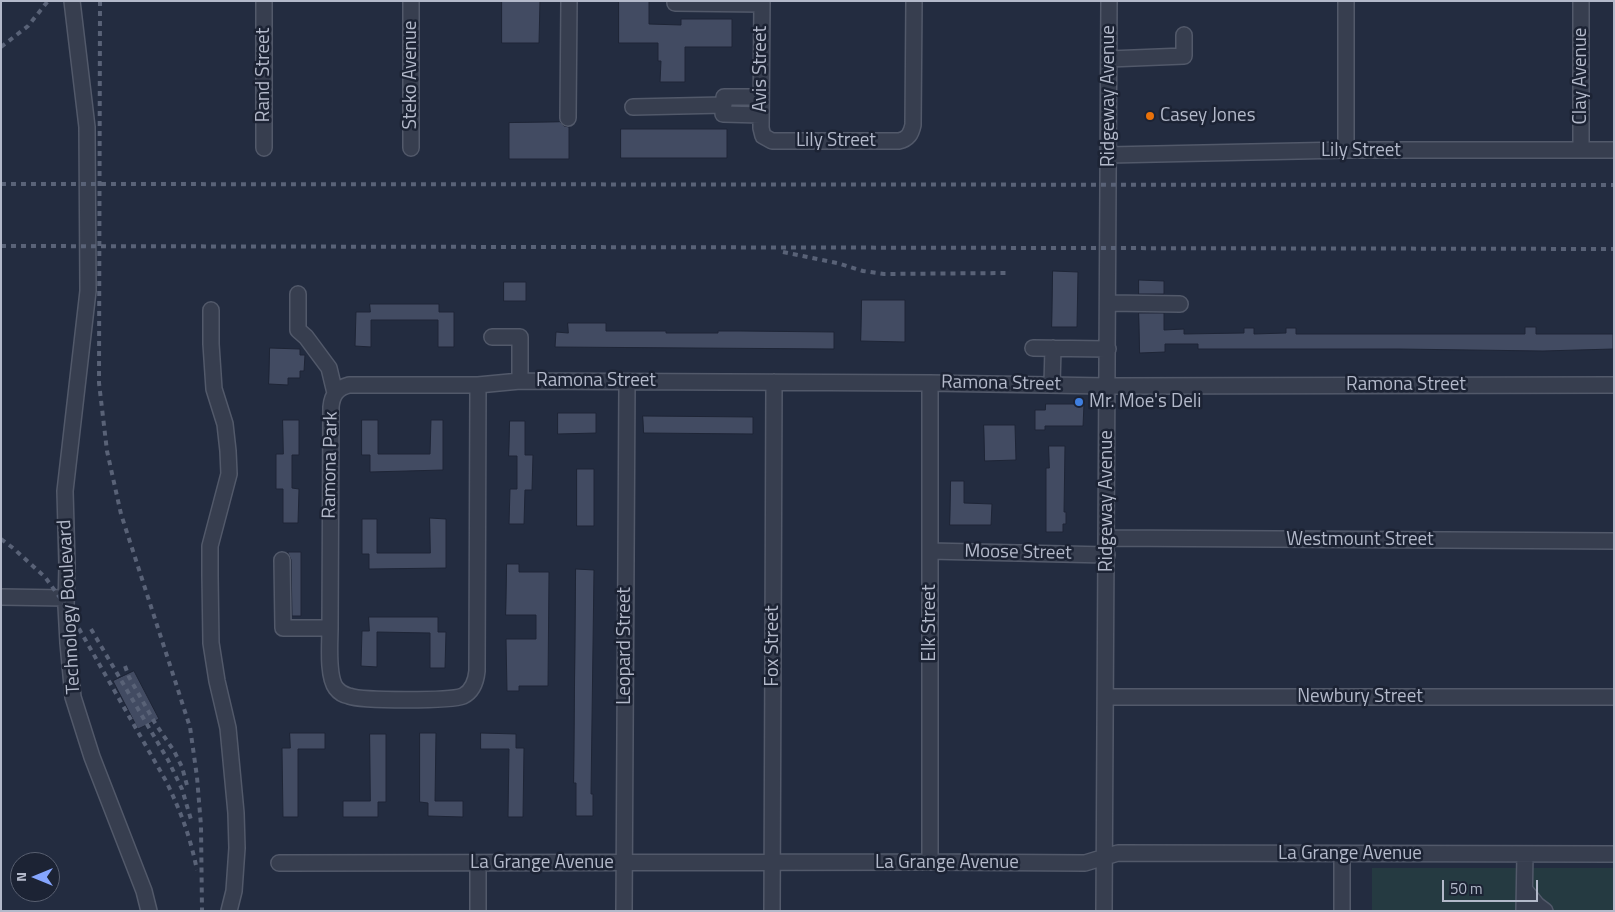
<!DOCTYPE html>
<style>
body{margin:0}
#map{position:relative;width:1615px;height:912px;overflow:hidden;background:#232c40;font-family:"Titillium Web",sans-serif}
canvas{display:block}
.frame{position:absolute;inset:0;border:2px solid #b3b9ca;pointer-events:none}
.north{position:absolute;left:10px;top:852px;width:50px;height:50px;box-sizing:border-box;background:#1c2334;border:1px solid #585f70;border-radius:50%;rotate:270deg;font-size:14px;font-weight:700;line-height:20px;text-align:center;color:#b3b9ca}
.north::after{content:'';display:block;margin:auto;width:18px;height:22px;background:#85a5fe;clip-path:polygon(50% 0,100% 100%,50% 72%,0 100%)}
.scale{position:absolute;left:1442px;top:880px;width:96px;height:22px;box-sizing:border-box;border:2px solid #b3b9ca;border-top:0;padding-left:6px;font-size:15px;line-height:18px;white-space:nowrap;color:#b3b9ca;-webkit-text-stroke:4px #1c2334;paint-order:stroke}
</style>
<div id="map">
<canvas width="1615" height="912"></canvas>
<div class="frame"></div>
<div class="north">N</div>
<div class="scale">50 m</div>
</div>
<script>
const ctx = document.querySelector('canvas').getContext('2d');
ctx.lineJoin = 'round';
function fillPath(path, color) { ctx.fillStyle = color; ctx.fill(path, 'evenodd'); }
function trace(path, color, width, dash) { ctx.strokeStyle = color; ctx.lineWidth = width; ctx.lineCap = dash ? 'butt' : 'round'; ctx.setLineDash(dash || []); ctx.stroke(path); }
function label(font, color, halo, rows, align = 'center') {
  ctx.font = font + ' "Titillium Web",sans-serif'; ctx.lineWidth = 5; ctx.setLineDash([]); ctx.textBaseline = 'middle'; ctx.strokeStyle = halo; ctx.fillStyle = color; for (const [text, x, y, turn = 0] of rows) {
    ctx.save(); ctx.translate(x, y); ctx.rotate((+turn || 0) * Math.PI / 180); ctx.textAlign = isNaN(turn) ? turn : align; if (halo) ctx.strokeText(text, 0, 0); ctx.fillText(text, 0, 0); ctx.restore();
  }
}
fillPath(new Path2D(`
 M1372 868H1614V911H1372Z`), '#253a41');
const building = new Path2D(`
 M502 1H540L539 43H502Z
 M619 1H649V24L681 25V19H732V47H685V82H660L661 61H658V43H619Z
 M560 122 564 126 569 127V159H509V123Z
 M621 129H727V158H621Z
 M1053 271 1078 272 1077 327H1052Z
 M1139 280 1164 281V294H1139Z
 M504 282H526V301H504Z
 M862 300H905V342L861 341Z
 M370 304H439V312H454V347H438V320H371V347L355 346 356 312H370Z
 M1139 313H1164V330L1184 329V334L1244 333V328H1254V334L1286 333V328H1296V334H1525V327H1536V334H1613V349L1543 351 1399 349H1198V344H1165V352L1140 353Z
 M568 323H606V331H666V333H718V331H741L834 332V349L555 347 556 332 568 333Z
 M270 348 300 349V355H305L304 371H300V378H288V385L269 384Z
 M1046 404H1084L1083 426H1045V430H1035V410H1045Z
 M558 413H596V433L558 434Z
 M643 416 753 417V434L644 433Z
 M283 420H299V455H292V488L299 489 298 523H283V489H276V454H283Z
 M362 420H378V454H430L431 420H443V470L370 472V455H362Z
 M510 421H525V455H533L532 490H525L524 524H509L510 489H517V456H509Z
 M984 425H1015L1016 460 985 461Z
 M1049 446H1065L1064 512H1066V524H1063V532H1046V468H1049Z
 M577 469H594V526H577Z
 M951 481H964V503L992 504 991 525H950Z
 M430 518 446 519V568L369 569V554H362V519H377V553H430Z
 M288 552H301V616H292L291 560Z
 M507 564H519V572H549L548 686H519V691H507L506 639H536V615H506Z
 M576 569 594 570 591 794H593V816H576V783H574Z
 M369 617H438V632H446L445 668H430V633L377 632V667L361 666 362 631H369Z
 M134 671 159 719 138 729 113 681Z
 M290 733H325V749H298V817H283L282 748H290Z
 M420 733H436L435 801H463V817L428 816V803L420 802Z
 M481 733 516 734V748H524L523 817H508L509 749H481Z
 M370 734H386V802H378V817H343V801H370Z`);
fillPath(building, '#424b62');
trace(building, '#1e2536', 1);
const minor = new Path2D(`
 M72 1 87 127 88 291 65 491 67 565 66 606 68 643 73 697 92 757 144 891 149 911
 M264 1V148
 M411 1V148
 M762 1 761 128 763 136 772 141H899C908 139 911 134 913 125L914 1
 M1581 1V150
 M675 3 762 4
 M1109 59 1184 56V35
 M633 107 724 105
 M761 115 723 114 724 97H761
 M568 118 569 1
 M1346 150V1
 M1109 155 1346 150H1614
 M298 294V330L306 337 329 368 335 393
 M1108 303 1180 304
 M211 310V344L214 389 225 424 228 451 229 474 210 546V576L211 643 217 681 228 728 236 813 237 848 234 891 229 911
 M492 337H520V381
 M1033 348 1108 349
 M349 385H478L477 671C476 681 473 691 463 696 451 701 362 701 349 696 344 695 339 692 336 688 327 676 330 643 330 628L331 407C332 395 337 388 349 385Z
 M478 385 520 381 930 383 1107 386 1614 385
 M1052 385 1053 348
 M1107 538 1614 541
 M930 551 1107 555
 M282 560 283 628H330
 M1 597 66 598
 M1106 697H1614
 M930 862V383
 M279 863 930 862 1085 863 1118 853 1614 854
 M1525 890 1537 905 1545 911
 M478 911V863
 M624 911 627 382
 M772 911 774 382
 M1104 911 1109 1
 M1342 911V854
 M1524 911 1525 854`);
trace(minor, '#52596a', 18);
trace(minor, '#373e4f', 15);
trace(new Path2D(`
 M100 1 99 383 107 451 121 514 190 727 197 777 201 826 202 911
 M1 47 28 26 48 1
 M1 184 1614 185
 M1 246 1614 249
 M783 252 837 263 863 271 884 274 1006 273
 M1 539 13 548 45 577 66 606 166 781C181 812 190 836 197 870
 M91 629 168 760 182 789 192 823
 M125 666 129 677 155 723 174 751 182 767 188 789`), '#596277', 4, [5, 5]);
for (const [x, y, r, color] of [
 [1150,116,5,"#e8710a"],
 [1079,402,5,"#3f7fe0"]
]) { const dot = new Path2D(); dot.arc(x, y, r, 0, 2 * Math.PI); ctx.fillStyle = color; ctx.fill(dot); trace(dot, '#1c2334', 2); }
label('19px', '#b3b9ca', '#1c2334', [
 ["Avis Street",761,69,-90],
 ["Rand Street",264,75,-90],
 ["Steko Avenue",411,75,-90],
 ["Clay Avenue",1581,76,-90],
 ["Ridgeway Avenue",1109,96,-90],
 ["Lily Street",836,141],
 ["Lily Street",1361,151],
 ["Ramona Street",596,381],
 ["Ramona Street",1001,384,1],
 ["Ramona Street",1406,385],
 ["Ramona Park",331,465,-89],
 ["Ridgeway Avenue",1107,501,-90],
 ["Westmount Street",1360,540],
 ["Moose Street",1018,553,1],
 ["Technology Boulevard",70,607,-93],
 ["Elk Street",930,623,-90],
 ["Leopard Street",625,646,-90],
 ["Fox Street",773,646,-90],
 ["Newbury Street",1360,697],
 ["La Grange Avenue",1350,854],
 ["La Grange Avenue",542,863],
 ["La Grange Avenue",947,863]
]);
label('19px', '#b3b9ca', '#1c2334', [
 ["Casey Jones",1160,116],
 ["Mr. Moe's Deli",1089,402]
], 'left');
</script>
